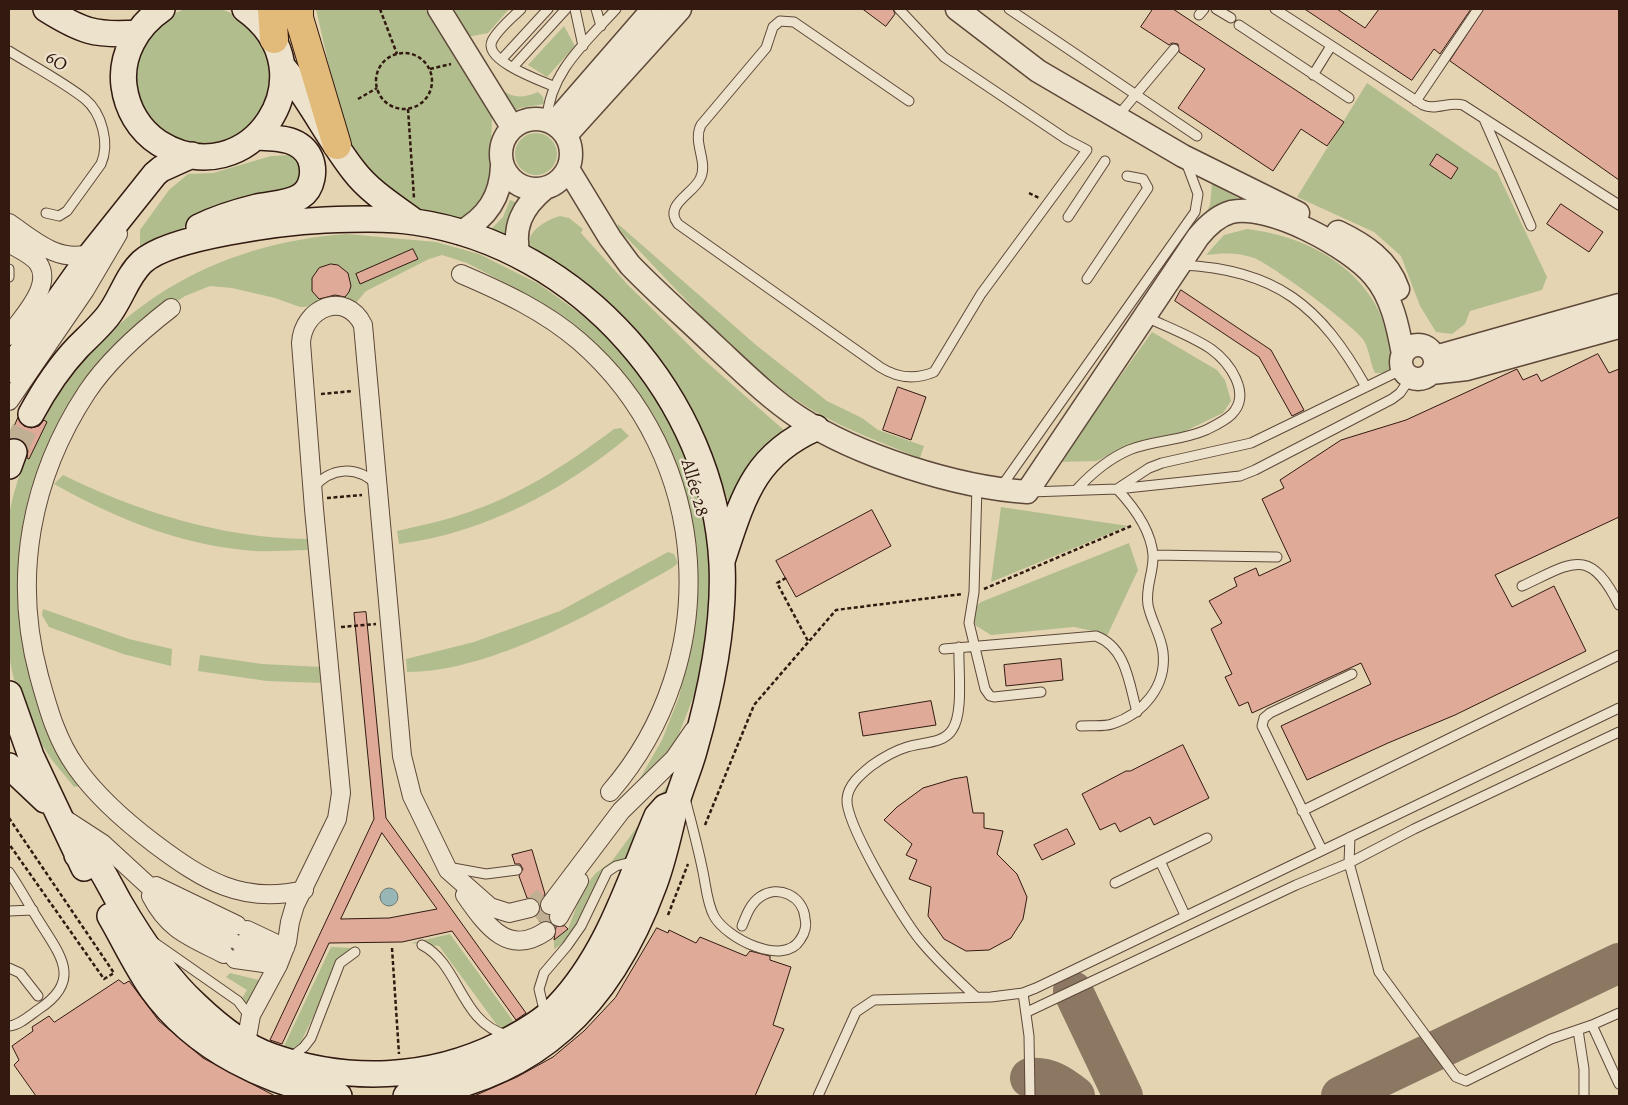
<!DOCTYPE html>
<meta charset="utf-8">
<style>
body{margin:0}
#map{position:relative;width:1628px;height:1105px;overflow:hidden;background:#e4d4b2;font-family:Alegreya,serif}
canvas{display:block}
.frame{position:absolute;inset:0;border:10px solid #321a11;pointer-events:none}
</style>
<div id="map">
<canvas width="1628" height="1105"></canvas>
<div class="frame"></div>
</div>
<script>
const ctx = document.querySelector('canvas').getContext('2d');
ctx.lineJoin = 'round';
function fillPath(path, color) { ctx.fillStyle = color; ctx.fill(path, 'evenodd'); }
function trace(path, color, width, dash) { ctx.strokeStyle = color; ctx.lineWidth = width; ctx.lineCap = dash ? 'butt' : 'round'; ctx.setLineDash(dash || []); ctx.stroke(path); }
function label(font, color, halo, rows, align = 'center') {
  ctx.font = font + ' Alegreya,serif'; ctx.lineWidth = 4.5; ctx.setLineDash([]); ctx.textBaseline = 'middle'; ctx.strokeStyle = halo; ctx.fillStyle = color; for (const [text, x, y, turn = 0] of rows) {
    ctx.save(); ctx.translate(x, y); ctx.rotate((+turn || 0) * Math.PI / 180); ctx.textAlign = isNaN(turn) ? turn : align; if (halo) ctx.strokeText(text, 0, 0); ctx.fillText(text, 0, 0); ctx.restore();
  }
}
fillPath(new Path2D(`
 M135 75a68 68 0 1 1 136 0a68 68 0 1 1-136 0Z
 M316 9H425L492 114 490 192 473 216 449 220 409 211 362 165 342 124Z
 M454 9H509L488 33 467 37Z
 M564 26 575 46 547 77 528 65Z
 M1367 83 1497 172 1547 277 1542 290 1470 311 1465 324 1452 334 1436 332 1420 306 1401 256 1374 232 1297 197Z
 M498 87C512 98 521 99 538 92L543 97 544 104 520 108 510 113Z
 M515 154a21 21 0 1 1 42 0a21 21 0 1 1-42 0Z
 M293 155 300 160 304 177 296 185 230 206 186 226 140 252V230L169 190 188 174 213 173 271 156Z
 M1212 183 1245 202 1202 221 1210 205Z
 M510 200 520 204 511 239 490 230 503 217Z
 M560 216 569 218 583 229 581 233 628 285 702 358 794 439 730 506 705 435 680 392 528 249C527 231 544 221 560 216Z
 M618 224 756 345 827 401 862 418 878 430 924 446 920 458C873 439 824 422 784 391 725 345 675 287 623 234L618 227Z
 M1247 229C1323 238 1391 285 1392 368L1385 373H1375C1370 363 1369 346 1362 338 1350 323 1272 265 1254 258 1238 252 1222 253 1206 255L1224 235Z
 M347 234 436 242 479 254 539 284 596 325 640 371 681 440 703 511 708 536 712 588 703 672 677 739 665 760 611 818 639 780 662 740 679 697 689 650 693 602 694 552 649 421 551 314 511 286 467 263 442 255 429 259 366 291 354 305 300 307 275 298 232 288 210 286 185 296 149 320 43 465 28 504 22 541 25 619 80 786 74 787C65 775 53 763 46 751 28 722 11 684 9 650 7 629 9 607 9 585 9 563 6 538 9 516 14 484 27 455 41 426 102 307 216 243 347 234Z
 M1152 332 1217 370 1225 380 1231 401 1223 413 1171 438 1128 445 1097 461 1059 462Z
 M621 428 629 436C563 491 484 533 399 544L397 531C417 526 438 522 457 516 516 498 565 466 614 429Z
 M63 475C138 512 222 538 307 539L308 550C290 550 272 552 255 551 182 546 117 519 54 484Z
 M1001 507 1128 526 991 582Z
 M1129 543 1138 570 1106 638 1093 631 1074 627 991 635 975 625 973 609 981 602Z
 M668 552 674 554 678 563 672 568C599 609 493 672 407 672L406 659 474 642 560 611Z
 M43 609 129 639 172 649 171 666 123 654 49 627 42 615Z
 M200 655 262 664 322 667V683L267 681 198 671Z
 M684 763 650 819 625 869 611 873 572 938 554 949V940L568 929 584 887 596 873 612 861Z
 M450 934 519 1029H506L497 1025 439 946 411 943Z
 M331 947 354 948 343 955 300 1044 293 1048H283Z
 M230 973 259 980 271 979 248 1007 241 1000 247 990 226 977Z`), '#b2bd8e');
const water = new Path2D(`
 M380 897a9 9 0 1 1 18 0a9 9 0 1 1-18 0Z`);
fillPath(water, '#99b6b6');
trace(water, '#707874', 1);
trace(new Path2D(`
 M1073 991 1123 1096
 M1030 1078C1048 1076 1061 1085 1075 1096
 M1341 1096 1619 963`), '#8b7762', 40);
const building = new Path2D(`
 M863 9H893L895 14 886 26Z
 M1153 9H1173L1344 122 1327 146 1301 129 1273 171 1178 108 1205 69 1179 52 1178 44 1172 43 1169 45 1141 27Z
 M1305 9H1337L1365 28 1379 9H1471L1440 54 1434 49 1412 80Z
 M1484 9H1619V180L1450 61Z
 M1437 154 1458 168 1451 179 1430 165Z
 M1561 204 1603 232 1589 252 1547 224Z
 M413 249 418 259 360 284 356 274Z
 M331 264 338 265 348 273 351 286 349 292 345 297 335 295 319 299 312 291V278L319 268Z
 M1181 290 1271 350 1304 410 1292 416 1259 357 1175 301Z
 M1598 354 1609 373 1619 369V517L1495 575 1512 607 1554 586 1586 651 1455 715 1388 743 1307 780 1281 726 1371 684 1361 663 1252 713 1248 702 1239 706 1225 677 1232 674 1211 629 1222 623 1209 601 1237 586 1234 578 1256 568 1259 576 1291 561 1262 499 1284 488 1280 480 1341 440 1406 420 1517 369 1523 380 1537 374 1541 381Z
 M898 387 926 397 911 440 883 430Z
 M18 418 24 426 31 428 39 426 44 420 47 422 29 459 27 458 28 450 25 442 18 438 9 439Z
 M872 510 891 546 796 597 776 561Z
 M366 612 386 818 526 1013 516 1020 452 931 402 942 329 943 282 1044 270 1040 374 819 354 613ZM382 833 437 909 389 918 341 919Z
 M1061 659 1063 680 1006 686 1004 665Z
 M931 701 936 725 863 736 859 713Z
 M1183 745 1209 798 1154 825 1150 817 1120 832 1115 823 1100 830 1082 794 1126 771H1130Z
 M967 777 973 813H984V828L1003 831 997 854 1017 874 1027 897 1023 919 1011 938 989 950 966 951 944 939 928 916 931 887 909 879 917 860 906 855 912 844 884 820 897 807 923 788 953 779Z
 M1067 829 1075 844 1042 860 1034 845Z
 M532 850 545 894 540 904 533 898H527L519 876 523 869 520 864H515L512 855Z
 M540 909 549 915V921L540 922 537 916Z
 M565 926 568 929 554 940 556 927Z
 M657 928 668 933 669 930 696 943 700 937 746 956 750 951 770 956V960L791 967 773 1025 784 1029 755 1096H474L517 1077 553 1057 584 1031 615 998Z
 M119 980 124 984 129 981 159 1021 203 1058 275 1096H36L14 1065 19 1060 12 1046 33 1031 32 1027 49 1016 54 1022Z`);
fillPath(building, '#e0aa98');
trace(building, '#321a11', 1);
trace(new Path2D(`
 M530 908 545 894
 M541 923 554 911`), '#c0af92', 18, [18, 9]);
trace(new Path2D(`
 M14 452 31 414`), '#c0af92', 25, [25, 12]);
const service = new Path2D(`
 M521 9C512 18 498 29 492 41 483 60 539 80 553 86
 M575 9 583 46
 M596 9 601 26
 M899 9 944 57 1066 139 1087 150 981 294 934 372C915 380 897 378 880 367L678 224C663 205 693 194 700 179 709 162 692 143 701 125L766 48 773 27 780 21 794 22 909 101
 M1009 9 1197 136
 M1216 9 1231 18
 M1275 9 1423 105C1436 111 1449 101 1463 105L1619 205
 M1199 15 1204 9
 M1239 25 1349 98
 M9 51C33 66 62 81 85 99 102 113 110 144 101 164L67 211 59 216 46 213
 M501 60 548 9
 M513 67 566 9
 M1313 75 1331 46
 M1416 101 1478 9
 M1117 117 1174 49
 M1484 119 1531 226
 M547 120C549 73 586 42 616 9
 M1068 217 1105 161
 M1181 265C1276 269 1321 306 1366 387
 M9 269V277
 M1087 279 1148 188 1143 179 1127 176
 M977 486 974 592 969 623 985 689 990 696 994 697 1041 692
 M1001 487 1195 212 1198 194 1186 162
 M313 488C331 467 357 465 377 485
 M1077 489C1092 473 1108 459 1129 450 1154 440 1181 441 1206 430 1214 426 1225 421 1232 414 1252 393 1229 362 1211 349 1192 336 1167 327 1146 317
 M1030 492 1117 489 1240 476 1255 470 1392 399 1400 393 1411 377
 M1153 555 1277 557
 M1522 586C1572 563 1589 545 1619 605
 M959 647C958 669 964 713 952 730 943 744 922 742 907 747 894 751 882 758 871 766 860 775 848 785 847 799 845 823 903 920 920 940 937 961 957 979 976 997
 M944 649 1096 636C1127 648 1129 684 1137 712
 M1081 726C1091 725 1103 727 1112 724 1143 714 1167 686 1163 652 1161 635 1151 621 1148 605 1145 587 1154 572 1153 555 1151 530 1133 506 1117 489L1149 468 1162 463 1251 443 1403 369
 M685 798C691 822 698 847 703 872 706 886 707 903 714 916 726 938 783 967 800 940 805 933 807 926 805 918 803 896 778 884 760 897 750 904 746 916 742 926
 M1302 811 1619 655
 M1350 837 1349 863 1379 972 1456 1077 1466 1081 1551 1039 1592 1025 1619 1013
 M1322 850 1262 726 1264 718 1270 713 1352 674
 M1160 861 1185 915
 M453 868 486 874 517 870
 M9 872C20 888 29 905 39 921 60 955 83 980 39 1009 30 1015 20 1025 9 1026
 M1115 883 1207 838
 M9 911 33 910
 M155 943 238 1001 250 1017
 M422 945C460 964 460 1023 507 1035
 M9 968 20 973 38 996
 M1023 993 1029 1036 1030 1096
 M1027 1012 1296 885 1349 863 1414 829 1619 732
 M545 1014 539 989 544 973 567 946 581 926 607 872 616 866 635 861
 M1592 1025 1619 1084
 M1578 1030 1584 1069V1096
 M290 1058 304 1047 311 1038 340 963 355 952
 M818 1096 856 1012 874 1000 991 997 1023 993 1036 988 1619 708`);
const minor = new Path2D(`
 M9 223C35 241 59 264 92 253
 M9 243C18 249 31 254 38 263 54 286 21 318 9 336
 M461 274C503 292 544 311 579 341 713 457 725 659 610 792
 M171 308C140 332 109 359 87 392 31 477 12 577 39 676 48 708 56 739 76 767 97 797 126 822 155 844 203 880 243 905 304 890
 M9 401 85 290 118 234
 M60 816 103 844 178 913 230 939
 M156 886 237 925
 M465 895C485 923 507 958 546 931
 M151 896C169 931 191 937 224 954
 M550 905 621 811 674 759 694 730
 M559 917 579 881
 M247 930 285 948
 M241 944 275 959
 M235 959 278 965
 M246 1043 251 1015 278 965 287 942 290 922 295 905 337 819 341 793 314 509 301 343C303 307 346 290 363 325L402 756 412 796 448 870 490 907 509 913 530 908`);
const tertiary = new Path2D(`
 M439 9 512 127
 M957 9 1038 71 1183 156 1298 213
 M501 154a35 35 0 1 1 70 0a35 35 0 1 1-70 0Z
 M554 123 653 9
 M566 135 680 9
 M568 169 610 238 630 265C657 293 687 319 715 346 742 371 768 397 798 417 858 456 956 487 1027 492L1198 237C1207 226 1217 216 1231 212 1269 203 1350 247 1374 276 1392 297 1398 327 1403 354
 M1338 232C1365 245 1388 260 1398 289
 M459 233C487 218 501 197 502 166
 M519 257C512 227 522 207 545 188
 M1401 362a17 17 0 1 1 34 0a17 17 0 1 1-34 0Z
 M1435 357 1619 305
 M1431 373 1467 369 1619 327`);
const secondary = new Path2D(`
 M46 9C81 31 95 36 137 33
 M162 9C137 26 120 55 124 86 127 109 139 130 159 143 249 199 334 72 245 9
 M283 67C310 99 328 138 354 171 370 192 395 207 415 222
 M199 227C217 218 237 212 257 207 271 204 289 204 301 196 313 188 315 170 310 158 300 137 276 138 256 137
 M9 370 92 253 155 174 161 169 192 155
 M31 414C44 390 59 367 78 347 88 337 98 328 107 317 121 300 126 277 142 262 170 236 285 222 325 220 355 219 386 218 415 222 580 246 714 399 722 564 725 626 711 692 694 751 689 769 681 787 676 805 669 832 664 859 654 885 610 1005 536 1079 406 1096
 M9 466 14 452
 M723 558C743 498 754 455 816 428
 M9 694 31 756 84 868
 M9 766 45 800
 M77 855 84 851 91 854C102 869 110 886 119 902 140 938 165 977 196 1005 217 1025 244 1047 271 1056 347 1083 429 1080 501 1044 521 1034 541 1023 557 1007 608 954 629 882 657 816L665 807 676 803
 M110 916C124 940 136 966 152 989 195 1049 268 1084 339 1096`);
const motorway = new Path2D(`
 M272 9 274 39
 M299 9V18L337 145`);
trace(service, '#5e4839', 11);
trace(minor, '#5e4839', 20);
trace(tertiary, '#5e4839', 25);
trace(secondary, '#321a11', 28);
trace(motorway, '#321a11', 30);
trace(new Path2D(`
 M380 9 397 54
 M376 81a28 28 0 1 1 56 0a28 28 0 1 1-56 0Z
 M430 69 451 64
 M358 99 377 88
 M408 109 414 198
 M1029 193 1039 198
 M321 394 353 391
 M327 498 362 495
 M786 578 777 583 808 641
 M984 589 1131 526
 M341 627 376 624
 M9 818 114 973 104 979 9 844
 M705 825 754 705 836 610 962 594
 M668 915 688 864
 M392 948 399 1054`), '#321a11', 2.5, [4, 2.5]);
trace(service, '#ede3cd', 9);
trace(minor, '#ede3cd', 18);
trace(tertiary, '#ede3cd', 22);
trace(secondary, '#ede3cd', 25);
trace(motorway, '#e2ba79', 28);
label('19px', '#321a11', '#ede3cd', [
 ["6O",56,62,33],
 ["Allée 28",694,488,74]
]);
</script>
